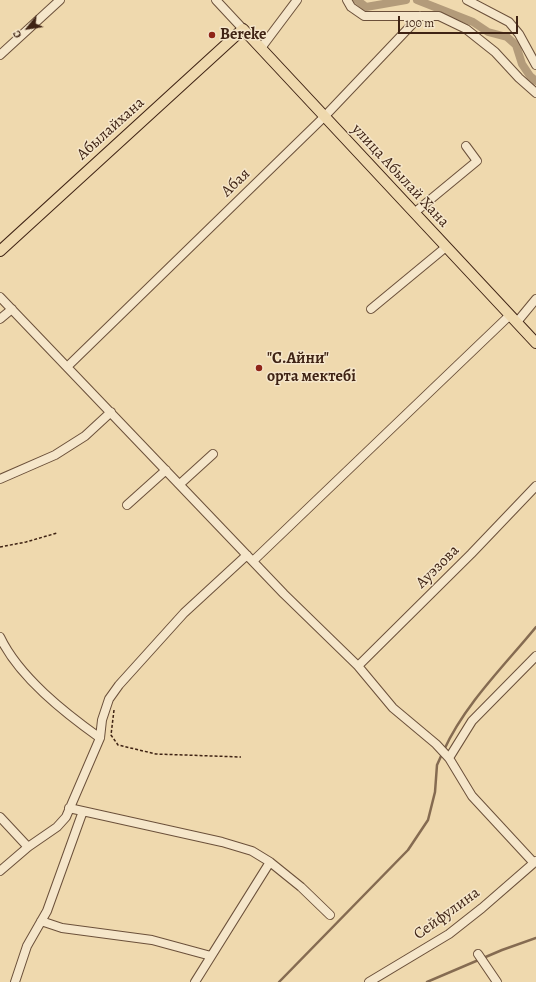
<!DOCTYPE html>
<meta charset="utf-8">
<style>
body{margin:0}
#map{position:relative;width:536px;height:982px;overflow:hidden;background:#efd9ae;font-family:Alegreya,serif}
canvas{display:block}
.north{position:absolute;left:8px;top:8px;width:40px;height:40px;-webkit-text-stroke:3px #f5e6ca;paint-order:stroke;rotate:240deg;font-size:11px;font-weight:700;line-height:16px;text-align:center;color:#3f2314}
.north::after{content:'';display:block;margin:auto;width:14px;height:18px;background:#3f2314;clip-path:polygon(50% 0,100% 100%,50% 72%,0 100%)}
.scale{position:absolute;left:398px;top:16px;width:120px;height:18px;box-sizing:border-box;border:2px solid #3f2314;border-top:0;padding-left:5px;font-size:12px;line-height:14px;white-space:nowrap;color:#3f2314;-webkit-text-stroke:3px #f5e6ca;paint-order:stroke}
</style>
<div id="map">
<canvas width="536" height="982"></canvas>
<div class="north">С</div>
<div class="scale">100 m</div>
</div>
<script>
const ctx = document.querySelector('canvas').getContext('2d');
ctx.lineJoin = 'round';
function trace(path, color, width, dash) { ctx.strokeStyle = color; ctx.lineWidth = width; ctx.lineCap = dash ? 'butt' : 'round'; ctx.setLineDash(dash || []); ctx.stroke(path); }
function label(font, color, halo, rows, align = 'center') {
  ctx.font = font + ' Alegreya,serif'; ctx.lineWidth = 3; ctx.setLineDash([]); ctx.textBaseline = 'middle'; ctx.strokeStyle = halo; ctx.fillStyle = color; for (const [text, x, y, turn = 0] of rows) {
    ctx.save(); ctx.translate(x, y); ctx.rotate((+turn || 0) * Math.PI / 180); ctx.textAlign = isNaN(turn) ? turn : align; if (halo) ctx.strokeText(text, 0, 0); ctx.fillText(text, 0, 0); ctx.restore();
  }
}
trace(new Path2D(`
 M444 750C465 704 504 666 536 627
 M279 982 408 850 428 820 435 792 437 765 442 754
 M427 982 502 950 536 938`), '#856b51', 2.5);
trace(new Path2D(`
 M357 0 366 7 406 0
 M417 0 473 22 488 32 507 37 516 45 522 64 530 76 536 81`), '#b39b7a', 8);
const minor = new Path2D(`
 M216 0 243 29
 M347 0 351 7 364 16H439L466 29 495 52 519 78 536 93
 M467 0 509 22 519 34 536 65
 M261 48 297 0
 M0 55 60 0
 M414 213 477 161 466 146
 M0 297 284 594 358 666 393 708 436 744 449 758 472 796 534 863
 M371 309 446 247
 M0 319 12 309
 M517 322 536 299
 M68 366 324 117 420 16
 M0 479 55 455 85 436 111 412
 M180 484 213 454
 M127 505 166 470
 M253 561 510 315
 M0 637C19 677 65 713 100 738
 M358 666 471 554 536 486
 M449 758 472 721 536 656
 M69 808 222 842 252 851 270 862 301 887 330 915
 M0 817 28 847
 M0 871 28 847 57 827 66 817 100 738 102 720 109 699 119 685 184 613 247 555
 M41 921 62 928 152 940 211 956
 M478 954 497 982
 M15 982 27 946 47 911 83 811
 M195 982 270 862
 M369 982 449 934 482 908 536 861`);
const major = new Path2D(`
 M0 251 243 29 536 343`);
trace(minor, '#6b503a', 10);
trace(major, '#3f2314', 12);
trace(new Path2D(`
 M0 547 26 542 57 533
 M114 710 111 735 118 745 156 754 241 757`), '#3f2314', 1.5, [3, 2]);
trace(minor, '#f5e6ca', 8);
trace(major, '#efd9ae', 10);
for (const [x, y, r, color] of [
 [212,35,4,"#8f2418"],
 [259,368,4,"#8f2418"]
]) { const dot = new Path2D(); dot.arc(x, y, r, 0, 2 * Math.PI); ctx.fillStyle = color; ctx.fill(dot); trace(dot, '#f5e6ca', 1.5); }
label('bold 16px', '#3f2314', '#f5e6ca', [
 ["Bereke",220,35],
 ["\"С.Айни\"",267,359],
 ["орта мектебі",267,377]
], 'left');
label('16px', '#3f2314', '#f5e6ca', [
 ["Абылайхана",111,129,-42],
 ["улица Абылай Хана",400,176,47],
 ["Абая",236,183,-44],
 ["Ауэзова",438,567,-45],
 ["Сейфулина",447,914,-36]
]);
</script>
